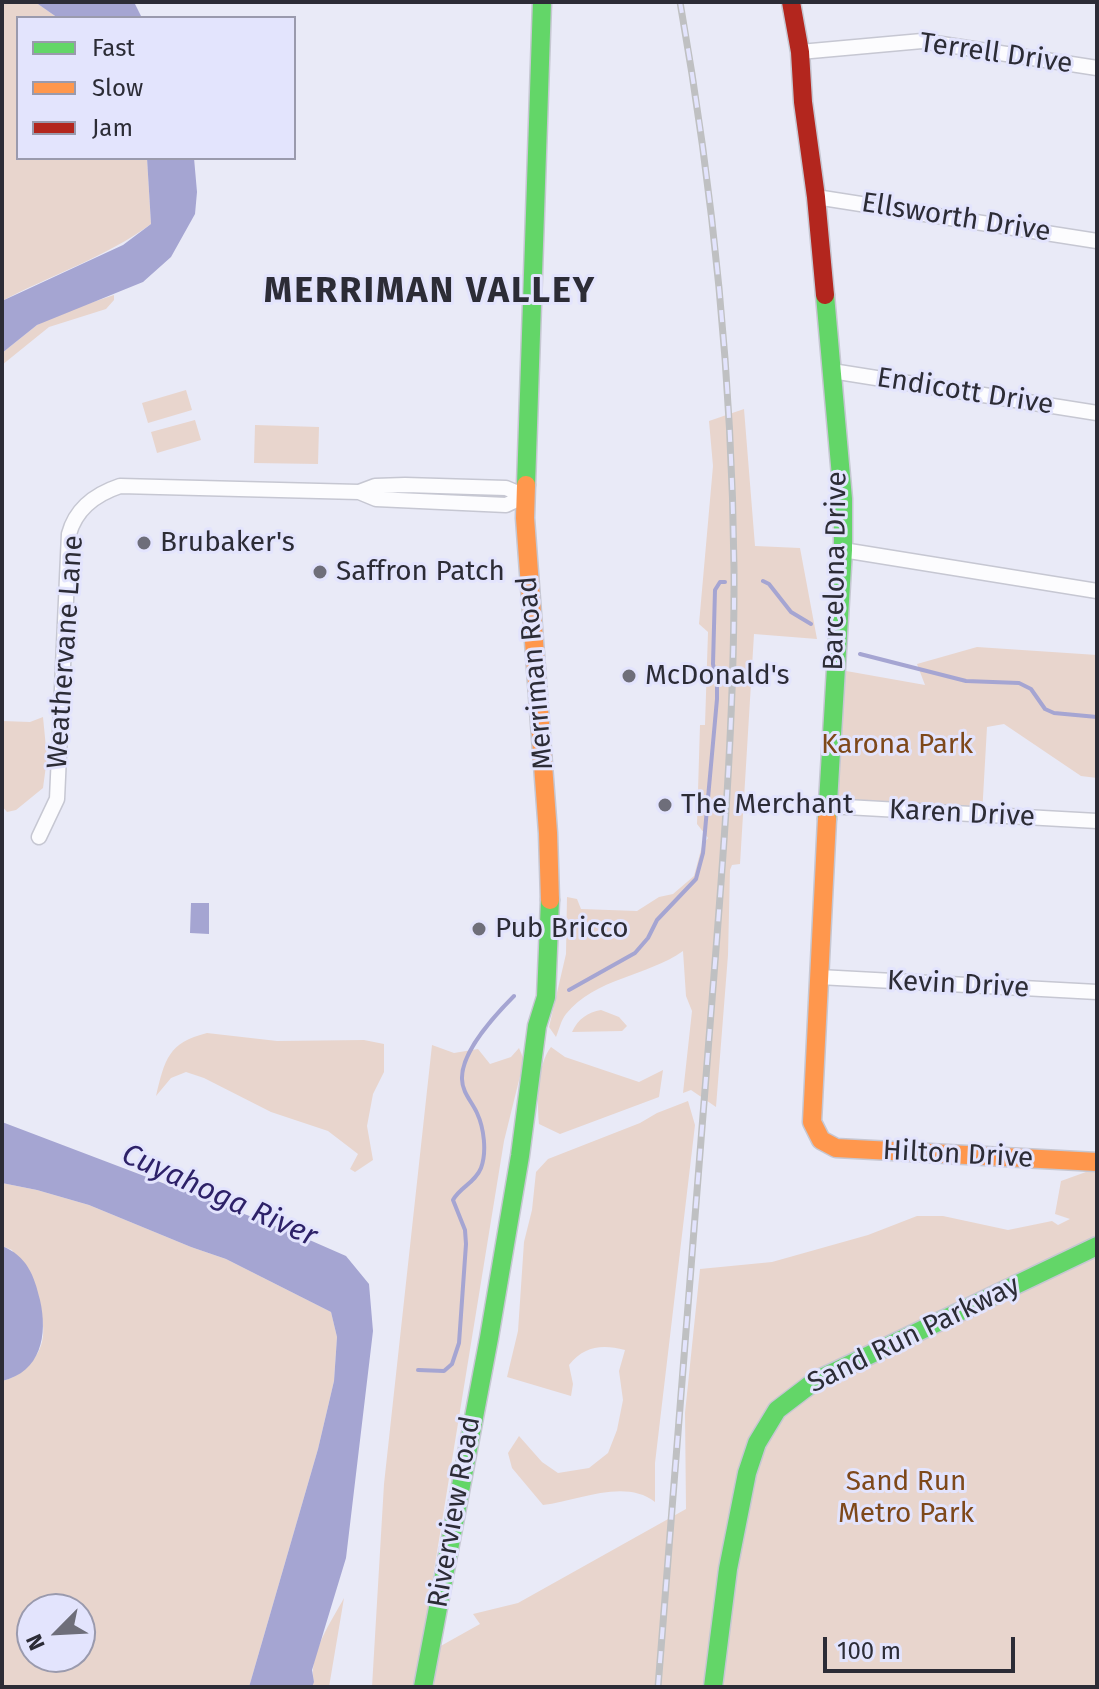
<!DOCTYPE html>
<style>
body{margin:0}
#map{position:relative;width:1099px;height:1689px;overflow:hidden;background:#e9eaf7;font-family:"Fira Sans",sans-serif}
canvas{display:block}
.frame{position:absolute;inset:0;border:4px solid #2c2c36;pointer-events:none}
.legend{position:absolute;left:16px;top:16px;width:280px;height:144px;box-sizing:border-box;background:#e3e4fd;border:2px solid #9a9aad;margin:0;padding:10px 14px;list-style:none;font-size:24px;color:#2c2c36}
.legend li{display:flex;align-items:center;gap:16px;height:40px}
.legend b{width:40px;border:2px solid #9a9aad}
.north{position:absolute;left:16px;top:1593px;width:80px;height:80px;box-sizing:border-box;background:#e3e4fd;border:2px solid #9a9aad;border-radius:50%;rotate:246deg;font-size:22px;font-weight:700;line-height:32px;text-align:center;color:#2c2c36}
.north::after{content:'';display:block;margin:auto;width:28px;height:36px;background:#6e6e7a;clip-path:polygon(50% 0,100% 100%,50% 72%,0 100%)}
.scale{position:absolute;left:823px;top:1637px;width:192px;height:36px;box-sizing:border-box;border:4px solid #2c2c36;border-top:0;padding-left:10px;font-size:24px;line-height:28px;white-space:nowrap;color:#2c2c36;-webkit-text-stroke:6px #e3e4fd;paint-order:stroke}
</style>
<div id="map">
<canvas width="1099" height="1689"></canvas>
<div class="frame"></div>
<ul class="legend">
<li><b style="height:10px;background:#63d668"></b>Fast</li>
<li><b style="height:10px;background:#ff974d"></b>Slow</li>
<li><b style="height:10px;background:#b3261e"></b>Jam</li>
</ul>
<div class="north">N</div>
<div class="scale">100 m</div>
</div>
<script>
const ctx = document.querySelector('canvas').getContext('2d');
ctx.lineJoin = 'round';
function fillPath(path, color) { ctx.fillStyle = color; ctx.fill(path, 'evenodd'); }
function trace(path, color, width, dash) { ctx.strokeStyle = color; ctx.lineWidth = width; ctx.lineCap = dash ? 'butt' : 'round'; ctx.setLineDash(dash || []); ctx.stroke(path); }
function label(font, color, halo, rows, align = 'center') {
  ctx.font = font + ' "Fira Sans",sans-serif'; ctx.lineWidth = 6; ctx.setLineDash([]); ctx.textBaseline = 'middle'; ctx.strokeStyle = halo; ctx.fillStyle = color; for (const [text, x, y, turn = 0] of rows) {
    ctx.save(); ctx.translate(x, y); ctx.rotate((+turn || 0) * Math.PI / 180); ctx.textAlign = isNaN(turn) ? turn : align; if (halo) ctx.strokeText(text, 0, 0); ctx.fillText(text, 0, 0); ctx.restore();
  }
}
fillPath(new Path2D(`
 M2 2H35L58 18H18V158H147L151 224C106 257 51 275 2 301Z
 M114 295V300L106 309 49 327 2 365V353L37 325 60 313Z
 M186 390 192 410 148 423 142 403Z
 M744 409 755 546 800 548 817 639 754 634 740 864 732 865 730 870 728 955 716 1107 691 1090 683 1093 692 1011 686 996 683 951C648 976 595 978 566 1014 561 1020 559 1030 556 1037L549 1027 566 954 567 897 577 899 581 909 637 911 659 897 673 894 694 876 702 846 708 838 697 824 700 725H705L708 632 699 624 713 466 709 421Z
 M195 420 201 440 157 453 151 432Z
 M255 425 319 427 318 464 254 463Z
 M977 647 1097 655V778L1081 776 1004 724 987 727 982 815 828 806 835 669 925 685 917 664Z
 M43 717 47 758 43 788 16 810 7 812 2 806V721L30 722Z
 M601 1010 619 1017 627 1026 622 1031 572 1032C578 1019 588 1012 601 1010Z
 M207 1033 277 1041 364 1040 384 1044V1072L373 1094 367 1126 373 1160 355 1172 350 1169 358 1154 328 1131 271 1112 204 1078 186 1072 171 1078 156 1096C165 1059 168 1043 207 1033Z
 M432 1045 454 1053 478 1049 490 1064 511 1057 519 1048 524 1060 504 1141 415 1687H372L384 1484Z
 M551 1047 565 1057 639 1082 663 1070 659 1097 560 1134 539 1124C537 1101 537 1065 551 1047Z
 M688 1101 695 1125 655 1463V1502C625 1478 577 1501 543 1505L512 1468 508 1453 519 1436 542 1462 558 1473 589 1468 608 1453 617 1430 623 1400 619 1371 625 1350C602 1344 584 1346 569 1365L573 1384 571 1396 507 1377 518 1331 524 1242 532 1210 536 1172 548 1159 640 1123 657 1113Z
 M1097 1168V1687H423L430 1652 480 1624 473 1614 518 1603 686 1509 685 1413 700 1269 772 1262 868 1235 917 1216H943L1008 1230 1052 1221 1058 1225 1070 1219 1055 1214 1061 1181Z
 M2 1183 37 1190 89 1205 191 1247 226 1259 331 1312 337 1337 334 1381 318 1449 249 1687H2V1381C14 1378 19 1374 28 1365 64 1333 28 1283 12 1250L2 1246ZM32 1609H80V1657H32Z
 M344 1598 329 1687H312C315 1679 312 1676 313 1669 316 1643 332 1620 344 1598Z`), '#e8d5cd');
fillPath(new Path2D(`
 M35 2H134L142 18H58Z
 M147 158H194L197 192 195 214 171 257 143 282 37 325 2 353V301L123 245 151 224Z
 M191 903H209V934L190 933Z
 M2 1122 289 1231 346 1256 369 1284 373 1331 346 1558 312 1670 314 1682 312 1687H249L318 1449 334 1381 337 1337 331 1312 226 1259 191 1247 89 1205 37 1190 2 1183Z
 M2 1246C27 1256 34 1275 40 1300 48 1335 41 1372 2 1381Z`), '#a5a5d2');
trace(new Path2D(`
 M763 581 769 584 791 612 811 624
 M860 654 966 681 1019 683 1031 689 1045 709 1054 713 1097 717
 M569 990 635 953 648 938 657 920 696 879 703 853 717 699V682L713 664 715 590 720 582H725
 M418 1370 444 1371 452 1364 459 1343 466 1244 465 1230 453 1200C460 1187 475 1183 481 1168 487 1152 484 1128 477 1113 472 1102 462 1092 462 1079 461 1052 496 1014 514 996`), '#a5a5d2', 4);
const street = new Path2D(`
 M800 52 922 41 1097 68
 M816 197 1097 241
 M832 371 1097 413
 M359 492 375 486 405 485 506 488 525 496
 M843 550 1097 591
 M828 806 1097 821
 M39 837 57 799 69 534C76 508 96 494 120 486L359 492 376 499 506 505 525 496
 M819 977 1097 992`);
const fast = new Path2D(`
 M825 295 843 499V550L827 819
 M526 485 542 2
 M423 1687 489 1338 520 1156 537 1026 546 997 550 900
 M713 1687 728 1569 747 1473 757 1443 777 1410 815 1381 1097 1246`);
const slow = new Path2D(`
 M526 485 525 518 548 833 550 900
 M827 819 812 1122 821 1140 836 1148 1097 1162`);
const jam = new Path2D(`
 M791 2 800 52 803 102 816 197 825 295`);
trace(street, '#c6c7d2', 17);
trace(fast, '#c6c7d2', 21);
trace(slow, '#c6c7d2', 21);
trace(jam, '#c6c7d2', 21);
trace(street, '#fcfcfe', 14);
trace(fast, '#63d668', 18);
trace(slow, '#ff974d', 18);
trace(jam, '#b3261e', 18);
const rail = new Path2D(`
 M658 1687C674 1484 690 1280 706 1077 719 907 735 738 734 568 732 378 713 189 680 2`);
trace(rail, '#bfc0c2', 7);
trace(rail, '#e3e4fd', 4, [12]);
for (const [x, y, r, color] of [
 [144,543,8,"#6e6e7a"],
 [320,572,8,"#6e6e7a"],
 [629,676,8,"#6e6e7a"],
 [665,805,8,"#6e6e7a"],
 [479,929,8,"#6e6e7a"]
]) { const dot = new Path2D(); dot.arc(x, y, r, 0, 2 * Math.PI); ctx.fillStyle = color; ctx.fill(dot); trace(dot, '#e3e4fd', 3); }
label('28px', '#2c2c36', '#e3e4fd', [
 ["Terrell Drive",996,54,8],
 ["Ellsworth Drive",956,218,9],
 ["Endicott Drive",965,392,9],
 ["Barcelona Drive",836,571,-89],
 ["Weathervane Lane",66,652,-86],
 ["Merriman Road",536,673,-95],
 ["Karen Drive",962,814,3],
 ["Kevin Drive",958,985,3],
 ["Hilton Drive",958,1155,3],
 ["Sand Run Parkway",914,1335,-26],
 ["Riverview Road",455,1512,-80]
]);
label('28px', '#2c2c36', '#e3e4fd', [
 ["Brubaker's",160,543],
 ["Saffron Patch",336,572],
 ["McDonald's",645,676],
 ["The Merchant",681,805],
 ["Pub Bricco",495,929]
], 'left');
label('28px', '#7e481a', '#e3e4fd', [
 ["Karona Park",897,745],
 ["Sand Run",906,1482],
 ["Metro Park",906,1514]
]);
label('italic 30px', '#2d2168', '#e3e4fd', [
 ["Cuyahoga River",219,1196,24]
]);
ctx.letterSpacing = '2px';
label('bold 36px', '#2c2c36', '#e3e4fd', [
 ["MERRIMAN VALLEY",430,292]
]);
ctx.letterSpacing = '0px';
</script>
